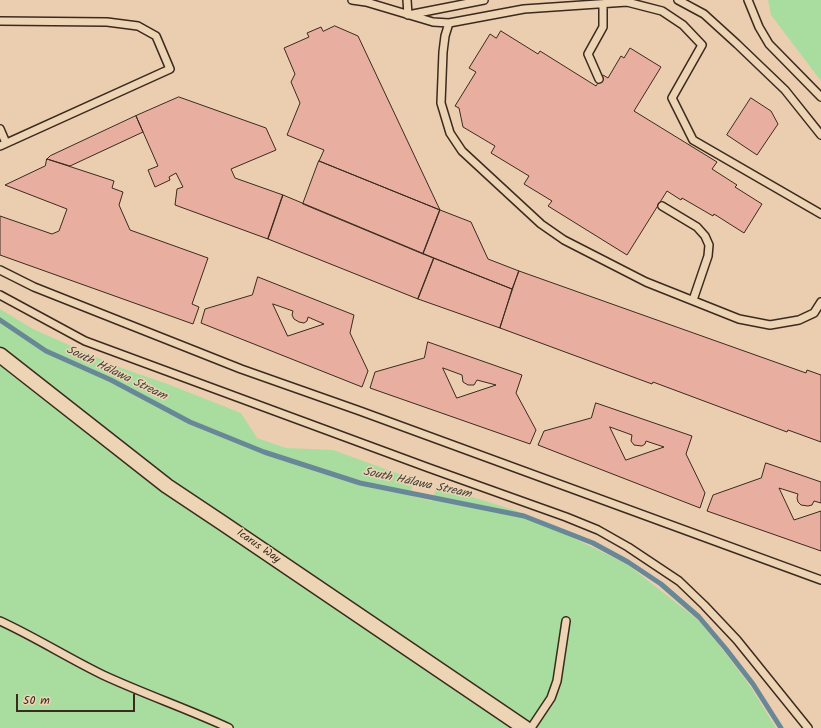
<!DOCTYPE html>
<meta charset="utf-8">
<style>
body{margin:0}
#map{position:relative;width:821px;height:728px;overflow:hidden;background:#ebcdb0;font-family:Kalam,sans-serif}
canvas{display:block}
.scale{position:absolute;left:16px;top:694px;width:119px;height:18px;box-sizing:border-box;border:2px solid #3b2a1e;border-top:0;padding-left:5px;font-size:12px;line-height:14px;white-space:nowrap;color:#3b2a1e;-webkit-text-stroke:3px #ecd4b4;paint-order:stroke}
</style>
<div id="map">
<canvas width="821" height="728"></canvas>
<div class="scale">50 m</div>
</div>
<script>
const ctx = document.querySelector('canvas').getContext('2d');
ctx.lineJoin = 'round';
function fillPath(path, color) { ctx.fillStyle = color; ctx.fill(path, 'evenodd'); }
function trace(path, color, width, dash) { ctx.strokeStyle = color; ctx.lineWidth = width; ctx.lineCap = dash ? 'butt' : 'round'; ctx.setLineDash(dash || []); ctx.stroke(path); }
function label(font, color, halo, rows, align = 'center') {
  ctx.font = font + ' Kalam,sans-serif'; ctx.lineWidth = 3; ctx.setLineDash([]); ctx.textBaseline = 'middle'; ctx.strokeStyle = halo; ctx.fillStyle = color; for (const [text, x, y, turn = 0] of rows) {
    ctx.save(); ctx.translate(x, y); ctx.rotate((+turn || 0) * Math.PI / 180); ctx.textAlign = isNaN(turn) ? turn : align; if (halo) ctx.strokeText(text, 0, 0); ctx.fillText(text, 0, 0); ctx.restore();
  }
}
fillPath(new Path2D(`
 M768 0H821V81L771 15Z
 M0 309 33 329 116 366 170 385 241 413 257 438 286 448 333 450 413 479 411 496 432 501 437 486 517 511 592 547 628 565 698 620 724 651 750 686 776 728H0Z`), '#a9dd9f');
trace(new Path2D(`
 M0 320 46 351 111 380 190 422 264 452 360 483 524 516 593 543 628 562 661 584 699 617 726 649 753 684 781 728`), '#688897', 5);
const building = new Path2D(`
 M335 26 358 36 440 210 319 161 324 150 287 135 300 103 291 82 295 74 284 48 309 37 307 33 321 27 323 31Z
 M501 31 538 54 540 51 596 86 603 75 608 78 621 56 624 58 630 48 661 67 634 111 717 162 712 169 737 185 735 187 762 204 744 233 714 214 713 216 682 198 681 200 667 191 627 255 548 206 552 201 524 184 529 176 491 153 495 146 463 127 459 108 455 106 476 72 469 68 490 34 496 38Z
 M179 97 266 128 276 150 231 169 235 178 283 195 268 239 175 205 177 189 183 187 176 173 169 177 170 180 155 187 148 170 158 166 136 116Z
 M751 98 771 111 778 124 757 155 727 135Z
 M136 116 143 132 70 166 47 159 50 156Z
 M47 159 114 181 112 188 123 192 119 205 130 230 208 258 192 304 199 307 193 324 0 255V216L52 234 59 231 67 209 5 185 45 166Z
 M319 161 440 210 423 254 303 204Z
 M283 195 434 258 418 299 268 239Z
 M440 210 471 222 488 259 519 271 512 289 423 254Z
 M434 258 512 289 500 328 418 299Z
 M519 271 806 373 807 370 821 375V442L788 430 787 432 653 382 652 384 500 328Z
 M258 277 354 315 350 333 368 371 362 387 201 323 205 309 252 295ZM273 304 293 311 292 315 294 319 299 322 304 323 307 321 308 317 324 324 288 336Z
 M428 342 522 375 516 393 536 430 530 444 370 388 375 372 424 358ZM443 368 462 375 463 382 468 385H474L477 380 496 385 457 398Z
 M596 403 692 436 686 454 705 493 700 508 538 445 544 431 591 418ZM610 427 632 435 631 441 634 445 642 446 645 444 646 441 664 447 626 460Z
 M766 463 821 482V503L814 501 812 505 808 506 801 505 798 502 797 498 798 494 779 488 794 520 821 511V551L707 511 713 495 761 478Z`);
fillPath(building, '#e8afa1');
trace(building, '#3b2a1e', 1);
const lane = new Path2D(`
 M352 0 366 2 433 22 449 23 524 9 627 2 662 11 683 25 702 45 672 98 693 140 821 214
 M407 0 408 15 484 0
 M678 0 704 14 737 44 785 90 821 135
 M748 0 759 27 769 44 821 97
 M0 21 107 22 138 26 156 36 170 69 0 146
 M449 23 445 36 443 52 441 103 450 133 462 151 541 224 564 240 646 282 739 319 770 325 799 320 814 313 821 302
 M599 79 588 54 603 27V4
 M0 129 6 143
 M662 206 697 227 705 236 709 245 708 256 693 300
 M0 270 34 287 241 369 360 411 821 580
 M0 295 85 341 429 468 566 517 598 530 628 547 679 581 704 605 737 640 808 728
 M0 621C35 637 68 658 103 675 144 694 188 709 229 728
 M531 728 551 698 557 681 566 621`);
const street = new Path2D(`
 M0 355 167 486 224 524 525 728`);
trace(lane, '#3b2a1e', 10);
trace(street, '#3b2a1e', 17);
trace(lane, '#ecd4b4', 7);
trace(street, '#ecd4b4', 14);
label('11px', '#3b2a1e', '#ecd4b4', [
 ["Icarus Way",258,547,35]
]);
label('italic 12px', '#46413c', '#ecd4b4', [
 ["South Hālawa Stream",116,374,26],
 ["South Hālawa Stream",417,484,12]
]);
</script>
